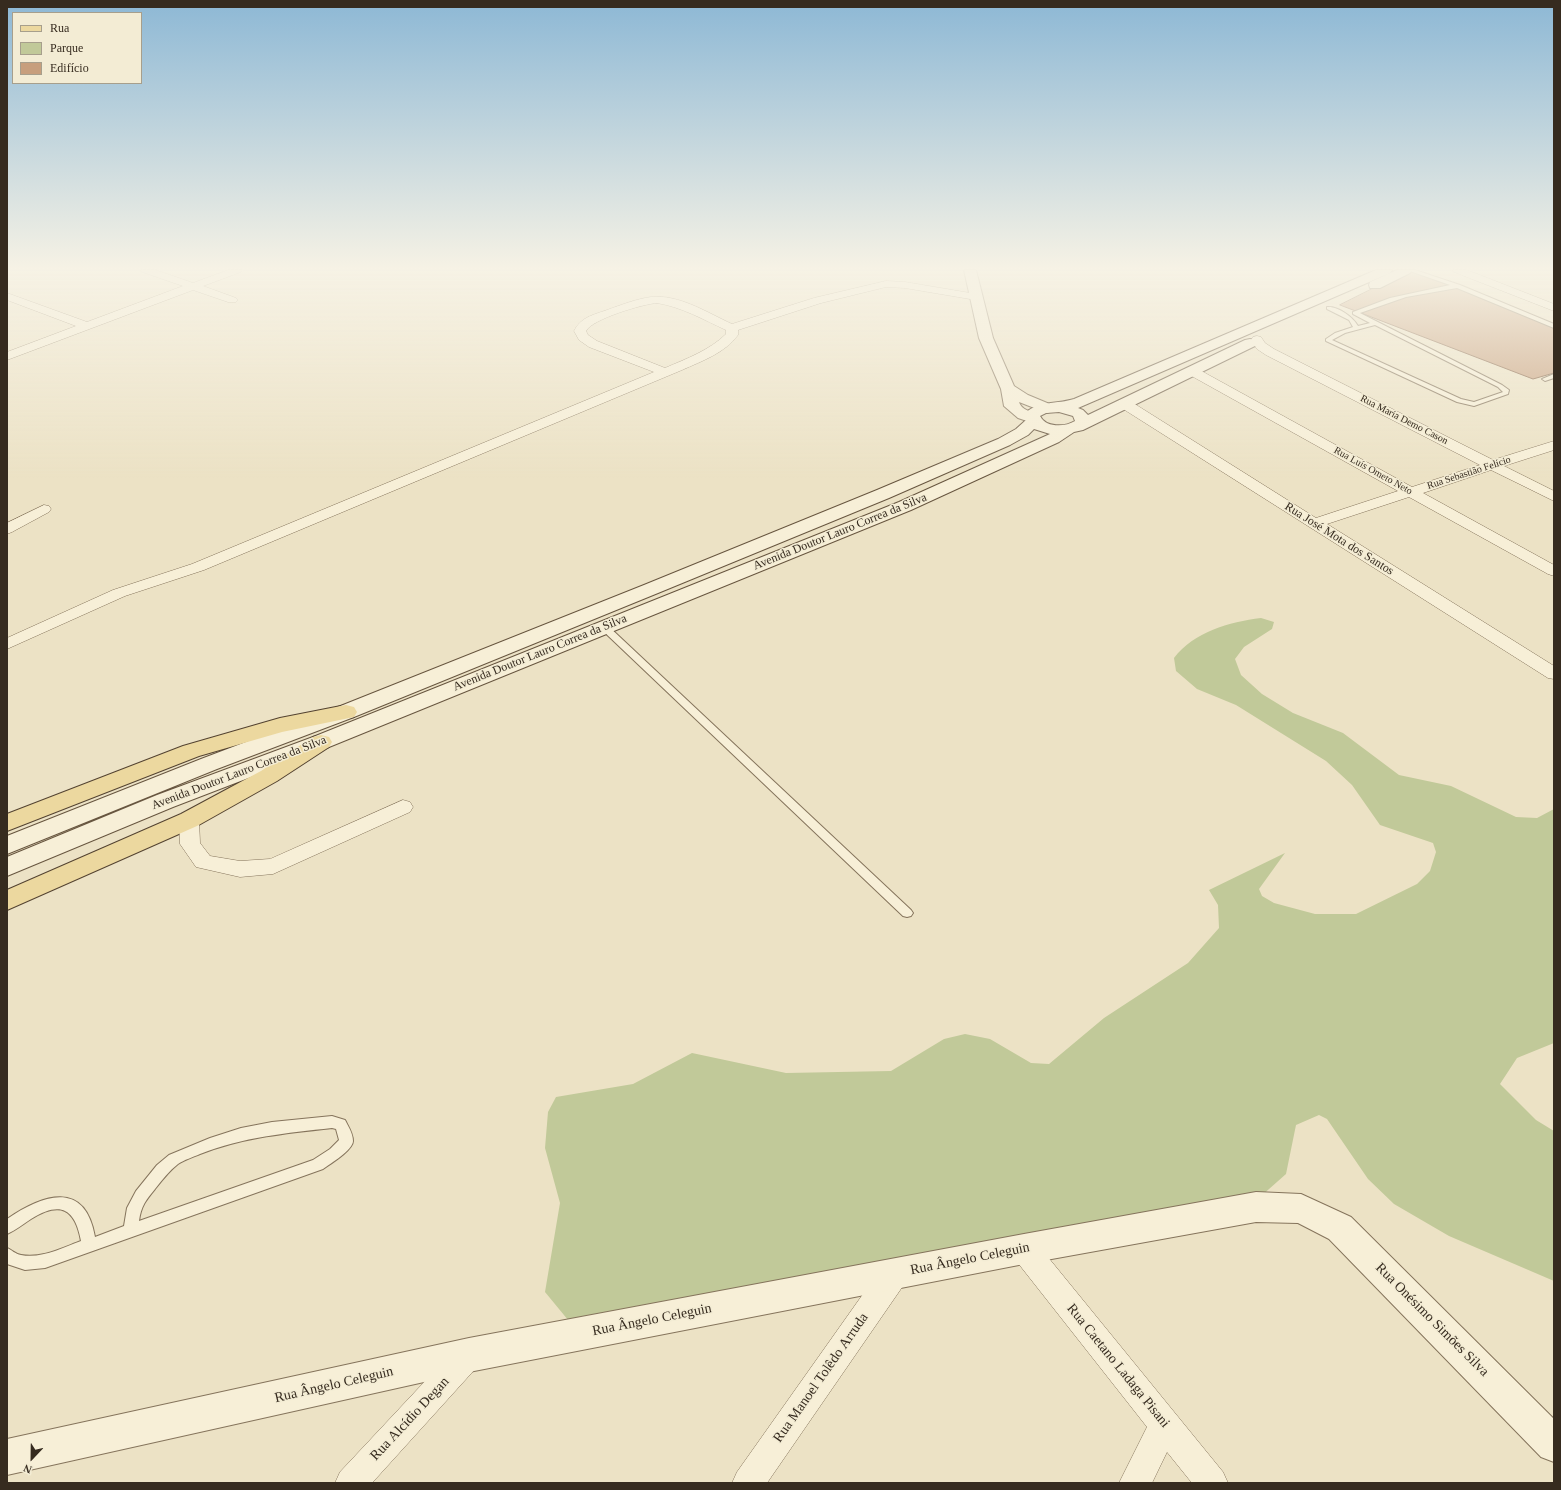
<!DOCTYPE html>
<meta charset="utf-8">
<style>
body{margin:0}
#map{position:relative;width:1561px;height:1490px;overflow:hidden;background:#ece2c5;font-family:Georgia,serif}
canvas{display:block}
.frame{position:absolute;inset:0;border:8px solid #362b1f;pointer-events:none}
.legend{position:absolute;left:12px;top:12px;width:130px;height:72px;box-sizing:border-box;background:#f3ecd4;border:1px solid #a79f8c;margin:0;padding:5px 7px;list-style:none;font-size:12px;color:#362b1f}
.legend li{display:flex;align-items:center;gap:8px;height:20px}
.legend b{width:20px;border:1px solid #a79f8c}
.north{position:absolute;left:12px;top:1438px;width:40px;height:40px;-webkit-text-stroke:3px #f3ecd4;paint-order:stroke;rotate:202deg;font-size:11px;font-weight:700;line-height:16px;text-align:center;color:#362b1f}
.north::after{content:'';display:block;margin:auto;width:14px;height:18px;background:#362b1f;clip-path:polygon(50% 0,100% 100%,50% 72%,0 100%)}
</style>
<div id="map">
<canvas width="1561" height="1490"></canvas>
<div class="frame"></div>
<ul class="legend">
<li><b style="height:5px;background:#ecd89f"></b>Rua</li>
<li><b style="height:11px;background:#c1c999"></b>Parque</li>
<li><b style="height:11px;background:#c79f7d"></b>Edifício</li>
</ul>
<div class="north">N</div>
</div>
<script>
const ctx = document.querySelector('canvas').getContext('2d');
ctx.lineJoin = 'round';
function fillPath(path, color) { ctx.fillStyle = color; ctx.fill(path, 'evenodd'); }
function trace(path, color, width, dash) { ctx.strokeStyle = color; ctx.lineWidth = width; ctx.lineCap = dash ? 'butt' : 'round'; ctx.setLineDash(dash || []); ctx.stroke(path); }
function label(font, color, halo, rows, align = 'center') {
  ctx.font = font + ' Georgia,serif'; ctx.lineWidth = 3; ctx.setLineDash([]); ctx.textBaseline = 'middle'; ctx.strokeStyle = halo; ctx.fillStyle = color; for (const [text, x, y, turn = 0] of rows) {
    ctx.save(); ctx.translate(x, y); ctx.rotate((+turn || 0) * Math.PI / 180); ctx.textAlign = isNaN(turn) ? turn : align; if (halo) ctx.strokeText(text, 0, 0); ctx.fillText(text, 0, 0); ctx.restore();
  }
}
fillPath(new Path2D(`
 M1261 618 1274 622 1272 629 1244 647 1235 659 1241 675 1262 694 1293 713 1343 733 1399 775 1451 786 1516 817 1537 818 1554 809V1043L1517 1058 1500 1084 1536 1120 1554 1131V1281L1449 1236 1394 1204 1368 1179 1327 1119 1319 1115 1296 1125 1286 1174 1260 1197 573 1326 545 1292 560 1203 545 1148 548 1112 556 1097 633 1084 692 1053 786 1073 891 1071 944 1039 965 1034 990 1039 1031 1063 1049 1064 1104 1018 1188 963 1219 928 1218 905 1209 890 1285 853 1259 889 1262 896 1274 903 1315 914H1356L1417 884 1430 871 1436 852 1433 843 1380 825 1352 785 1326 761 1236 705 1197 689 1176 671 1174 658C1194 632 1229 622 1261 618Z`), '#c1c999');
const building = new Path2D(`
 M1410 270 1454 285 1554 326V373L1533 379 1340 305Z`);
fillPath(building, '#c79f7d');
trace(building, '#835f43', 1);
const service = new Path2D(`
 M1407 270H1415L1460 285 1554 324V328L1457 288 1406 297 1360 313 1502 385 1509 390 1508 394 1474 406 1457 402 1326 341V339L1335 333 1353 327 1349 320 1327 309V307C1338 306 1353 317 1358 326L1370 323 1353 314V312L1390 298 1450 285ZM1375 325 1498 387 1503 392 1474 402 1461 399 1332 340 1345 333Z
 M1554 374V378L1545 381 1542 379Z
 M604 624 607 625 911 910 913 913 911 916 907 917 903 916 601 629 600 627 601 625Z
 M332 1116 345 1120C348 1126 353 1133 353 1141 353 1150 330 1164 323 1169L45 1268 25 1270 7 1264V1248C12 1250 15 1254 21 1255 41 1259 62 1248 81 1241 75 1208 60 1201 31 1219 23 1224 16 1230 7 1234V1219C42 1195 85 1179 95 1237L124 1226 127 1208 136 1191 157 1165 169 1155 210 1138 241 1128 272 1122ZM332 1128 336 1129 339 1140 330 1149 313 1160 139 1221C141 1206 146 1200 155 1189 162 1180 169 1171 178 1164 184 1160 193 1157 200 1154 243 1137 287 1133 332 1128Z`);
const minor = new Path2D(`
 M141 270H156L193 283 228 270H242L241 272 203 286 236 298 238 300 236 302H228L193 290 7 360V352L76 326 7 300V293L87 322 183 286 142 272Z
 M1453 270H1467L1554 304V311L1454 272Z
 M886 281 905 282 976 294 982 297 976 300 905 288 886 287 821 303 738 330V335C725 353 702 361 682 370L204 570 125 596 7 649V638L113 590 192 564 654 372 589 347 579 340 574 331C581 317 593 315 607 310 621 305 636 299 651 297 679 294 708 313 732 324L814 298ZM657 303C682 307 704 320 726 330V334C710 350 686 359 665 368L597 341 588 335 586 331C592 319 643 304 657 303Z
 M1257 336 1261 337 1265 343 1274 349 1493 460 1554 441V450L1504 466 1554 491V501L1491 470 1423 493 1554 565V576L1548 574 1409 497 1327 524 1554 666V679L1548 678 1120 407 1118 404 1120 401H1130L1316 518 1398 491 1188 374 1186 371 1188 368H1196L1412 487 1480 465 1266 355 1257 349 1251 340 1253 337Z
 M44 505 49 506 51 509 49 512 12 532 7 534V523Z
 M403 800 410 802 413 807 410 812 273 874 240 877 196 867 180 844 179 820 182 815 189 813 196 815 199 820 200 843 210 856 240 861 270 859Z
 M1024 1236 1034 1240 1223 1472 1228 1483H1192L1167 1452 1152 1483H1119L1147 1427 1014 1258 1010 1249 1014 1240Z
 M895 1259 905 1263 909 1273 905 1283 767 1483H732L737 1472 885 1263Z
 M467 1342 477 1347 482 1357 477 1367 372 1483H335L340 1472 457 1347Z`);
const tertiary = new Path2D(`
 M964 270H976L993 338 1014 386 1028 395 1052 405 1055 408 1052 411 1047 413 1042 411 1019 402C1023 413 1035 410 1041 418L1038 421 1033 423 1018 418 1004 406 1001 389 979 338Z
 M1256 1192 1301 1194 1351 1217 1554 1419V1462L1541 1457 1329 1239 1298 1223 1256 1222 1024 1264 469 1372 7 1475V1439L469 1338 1024 1234Z`);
const secondary = new Path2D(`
 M1376 270H1392L1390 273 1078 408 1083 410 1088 415 1245 340 1250 339 1255 340 1257 343 1255 346 1083 430 1074 432 1059 442 911 510 329 747 173 807 7 876V857L157 795 313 737 899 502 1050 434 1034 429 1028 435 1010 445 889 498 658 593 354 717 217 769 7 854V836L201 759 338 707 644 585 877 490 998 439 1016 429 1026 420 1024 415C1034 401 1059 404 1074 399ZM1059 412 1073 416 1075 421C1065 427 1046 428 1040 416L1046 413Z
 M1397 270H1412L1410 273 1380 288H1370L1369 285 1370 282Z`);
const primary = new Path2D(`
 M346 705 354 707 357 712 354 717 282 732 199 756 7 831V814L183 746 280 718Z
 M321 735 329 737 332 742 329 747 277 781 197 826 7 910V890L181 814 261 771 313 737Z`);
trace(service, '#85745c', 2);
trace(minor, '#85745c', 1);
trace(tertiary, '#85745c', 2);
trace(secondary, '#67553f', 2);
trace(primary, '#534230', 2);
fillPath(service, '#f7efd7');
fillPath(minor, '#f7efd7');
fillPath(tertiary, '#f7efd7');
fillPath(secondary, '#f7efd7');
fillPath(primary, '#ecd89f');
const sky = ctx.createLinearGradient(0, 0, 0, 478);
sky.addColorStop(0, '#8db8d5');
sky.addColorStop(0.56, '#f6f2e5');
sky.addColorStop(1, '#f6f2e500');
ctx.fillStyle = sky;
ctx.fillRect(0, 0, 1561, 478);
label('10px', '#362b1f', '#f3ecd4', [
 ["Rua Maria Demo Cason",1404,420,27],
 ["Rua Luís Ometo Neto",1373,471,29],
 ["Rua Sebastião Felício",1469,473,-18]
]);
label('12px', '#362b1f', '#f3ecd4', [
 ["Avenida Doutor Lauro Correa da Silva",840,532,-22],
 ["Rua José Mota dos Santos",1339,539,32],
 ["Avenida Doutor Lauro Correa da Silva",540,653,-22],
 ["Avenida Doutor Lauro Correa da Silva",239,773,-21]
]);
label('14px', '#362b1f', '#f3ecd4', [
 ["Rua Ângelo Celeguin",970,1259,-11],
 ["Rua Ângelo Celeguin",652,1320,-11],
 ["Rua Onésimo Simões Silva",1432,1320,45],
 ["Rua Caetano Ladaga Pisani",1118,1366,51],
 ["Rua Manoel Tolêdo Arruda",821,1378,-55],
 ["Rua Ângelo Celeguin",334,1385,-13],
 ["Rua Alcídio Degan",410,1419,-47]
]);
</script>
